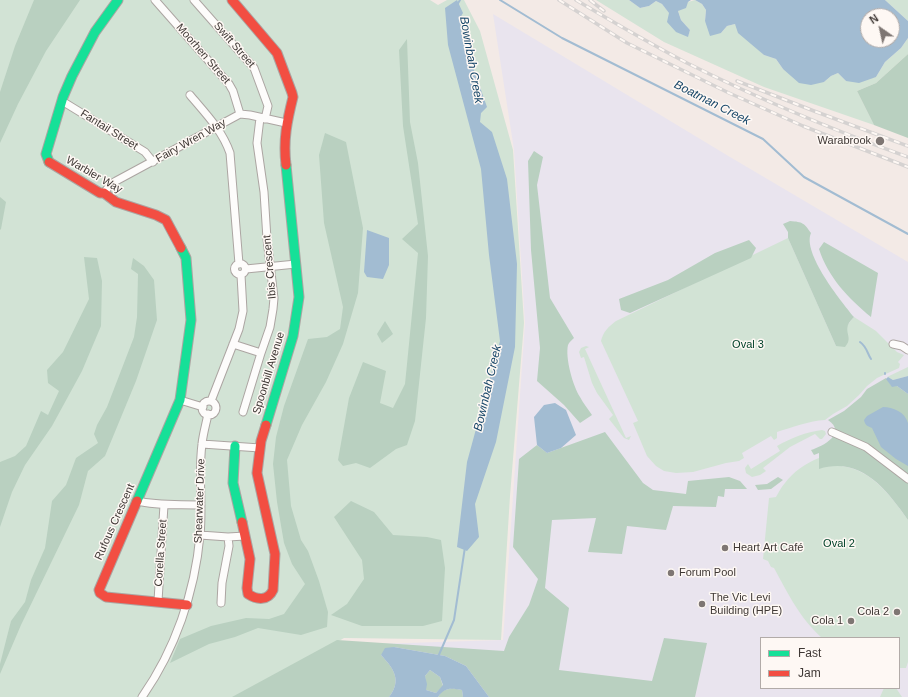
<!DOCTYPE html>
<meta charset="utf-8">
<style>
body{margin:0}
#map{position:relative;width:908px;height:697px;overflow:hidden;background:#f3eae6;font-family:Helvetica,sans-serif}
canvas{display:block}
.legend{position:absolute;left:760px;top:637px;width:140px;height:52px;box-sizing:border-box;background:#fef8f4;border:1px solid #b2aba8;margin:0;padding:5px 7px;list-style:none;font-size:12px;color:#3f3835}
.legend li{display:flex;align-items:center;gap:8px;height:20px}
.legend b{width:20px;border:1px solid #b2aba8}
.north{position:absolute;left:860px;top:8px;width:40px;height:40px;box-sizing:border-box;background:#fef8f4;border:1px solid #b2aba8;border-radius:50%;rotate:326deg;font-size:11px;font-weight:700;line-height:16px;text-align:center;color:#3f3835}
.north::after{content:'';display:block;margin:auto;width:14px;height:18px;background:#7e7673;clip-path:polygon(50% 0,100% 100%,50% 72%,0 100%)}
</style>
<div id="map">
<canvas width="908" height="697"></canvas>
<ul class="legend">
<li><b style="height:5px;background:#16e098"></b>Fast</li>
<li><b style="height:5px;background:#f24e42"></b>Jam</li>
</ul>
<div class="north">N</div>
</div>
<script>
const ctx = document.querySelector('canvas').getContext('2d');
ctx.lineJoin = 'round';
function fillPath(path, color) { ctx.fillStyle = color; ctx.fill(path, 'evenodd'); }
function trace(path, color, width, dash) { ctx.strokeStyle = color; ctx.lineWidth = width; ctx.lineCap = dash ? 'butt' : 'round'; ctx.setLineDash(dash || []); ctx.stroke(path); }
function label(font, color, halo, rows, align = 'center') {
  ctx.font = font + ' Helvetica,sans-serif'; ctx.lineWidth = 3; ctx.setLineDash([]); ctx.textBaseline = 'middle'; ctx.strokeStyle = halo; ctx.fillStyle = color; for (const [text, x, y, turn = 0] of rows) {
    ctx.save(); ctx.translate(x, y); ctx.rotate((+turn || 0) * Math.PI / 180); ctx.textAlign = isNaN(turn) ? turn : align; if (halo) ctx.strokeText(text, 0, 0); ctx.fillText(text, 0, 0); ctx.restore();
  }
}
fillPath(new Path2D(`
 M493 14 730 157 908 262V697H241L342 645 503 640 525 323 514 150ZM761 638H899V688H761Z`), '#e9e4ee');
fillPath(new Path2D(`
 M0 0H430L438 5 447 0H464L480 31 513 150 524 323 510 496 501 640 344 638 242 697H0Z
 M596 0H629L640 8 649 6 656 1 662 4 688 36 690 30 681 20 678 11 688 2 695 0 702 4 706 10 705 21 721 33 727 26 735 24 764 55 776 59 783 69 824 82 831 76 838 73 846 81 876 77 885 62 901 48 908 38V54L876 83 857 91 874 125 764 87 664 42Z
 M885 0H908V21Z
 M788 238 836 346 849 323 854 317 876 331 897 352 904 355 898 362 900 364 899 368 877 378 867 386 859 395 847 406 833 414 825 420C809 421 793 427 777 432V438L774 440 771 436 742 453 744 458 739 461 726 463 693 472 676 473 664 471 656 466 647 456 633 423 638 421 601 341C603 332 608 327 616 321Z
 M586 346 589 347 585 349 626 438 631 436 629 440 624 438 609 419 613 415 597 393 592 383 584 357 581 358 579 352 581 348Z
 M908 367V376L893 380 887 377Z
 M822 430 825 431 826 434 822 439H820L815 434 790 447 763 468 766 471 760 475 752 477 746 473 745 468 748 464 751 469 780 451 777 446C791 438 806 432 822 430Z
 M819 458V468C861 457 886 489 908 520V662L906 668H899V638H822C799 617 789 595 774 568L771 567 768 561 763 559 769 498 776 497C779 492 781 487 785 483 793 472 806 463 819 458Z
 M884 688H896L902 697H880Z`), '#d2e3d5');
fillPath(new Path2D(`
 M34 0H80L46 51 18 104 0 143V92L15 46Z
 M407 39 410 122 418 163 428 256 426 318 415 421 407 445 396 449 370 468 356 463 343 466 338 460 349 398 363 362 386 371 380 403 393 408 405 384 418 253 402 239 418 224 403 126 399 50Z
 M908 54V138L874 125 857 91 876 83Z
 M325 133 346 142 363 228 358 293 343 344 326 382 302 425 287 460 291 506 301 540 308 551 319 581 328 612 327 627 301 635 258 628 235 637 209 644 170 663 180 639 211 626 246 618 269 619 284 614 305 584 292 564 284 543 277 502 273 464 276 437 284 406 308 339 327 337 340 329 343 307 324 223 319 155Z
 M534 151 543 157 537 185 550 298 574 338C572 340 569 342 568 345 565 358 573 386 580 397 583 403 588 409 592 415L580 423 564 405 537 381 540 348 531 250 528 161Z
 M0 197 6 202 1 229 0 230Z
 M790 221C803 222 804 223 811 233 802 253 841 301 854 317 852 319 849 322 848 325 845 334 853 338 845 347L836 346 788 238V232L783 224Z
 M749 240 756 248 751 258 630 313 621 310 619 299 668 280 715 253Z
 M824 242 878 273 871 317C848 298 828 277 819 249Z
 M84 257 97 258 102 281 101 326 82 371 52 426 25 465 12 492 0 527V462L15 456 26 446 41 411 48 415 59 391 48 383 47 370 63 352 89 299Z
 M133 258 144 266 154 280 157 320 136 381 105 456 88 471 79 505 21 625 0 674V664L11 621 25 602 31 580 45 548 52 501 66 485 76 458 98 443 94 434 97 425 107 407 134 337 137 317 138 274 131 269Z
 M385 321 393 334 382 343 377 334Z
 M886 378 891 385 897 386 908 394V520C886 489 861 456 819 469V453L814 455 811 450C824 446 847 433 828 420L844 411 861 397 867 389Z
 M605 432 643 483 653 490 686 494 688 481 729 477 740 481 747 489H725L724 497 718 496 716 507 673 506 666 530 627 526 622 554 588 552 596 518 552 520 545 588 569 608 559 670 652 681 664 638 707 643 695 697H489L466 666 445 656 394 647 381 655C394 669 402 680 389 697H232L337 640 504 651 509 637 529 605 538 579 513 547 519 459 537 445 547 453Z
 M778 477 783 480 771 489 758 490 755 485 767 484Z
 M351 501 374 512 393 535 427 537 441 540 445 568 442 621 423 626H362L331 615 347 604 364 579 362 560 334 517Z
 M430 670 440 677 443 686 436 693 426 690 425 676Z
 M452 688 462 690 463 697H438L442 691Z`), '#b9d0c0');
fillPath(new Path2D(`
 M457 0 463 13 460 18 462 36 487 107 481 113 480 122 492 132 507 179 517 264 515 347 496 442 475 504 479 537 467 551 457 547 467 462 500 341 489 255 481 169 448 45 445 8Z
 M629 0H691L688 2 686 8 678 11 681 20 690 30 688 37 676 32 667 22 669 13 662 4 656 1 649 6 640 8Z
 M695 0H885L908 21V38L901 48 885 62 876 77 859 83 846 81 838 73 831 76 824 82 811 85 799 83 783 69 776 59 764 55 738 33 735 24 727 26 721 33 710 36 705 21 706 10 702 4ZM868 16H892V40H868Z
 M367 230 389 238V265L383 279 367 277 364 272Z
 M908 376V394L897 386 892 387 886 379 888 377 893 380Z
 M555 403 566 410 576 435 561 448 547 453 537 445 534 417 544 405Z
 M883 407C893 407 905 412 908 423 908 428 908 460 908 466L896 459 881 447 872 428C867 426 865 425 864 420L867 416Z
 M394 647 445 656 466 666 489 697H463L462 690C451 688 445 687 438 697H389C402 680 394 669 381 655L385 648ZM430 670 440 677 443 685 436 693 426 690 427 684 425 676Z`), '#a2bcd2');
trace(new Path2D(`
 M500 0 562 38 763 139 804 177 908 234
 M457 5 460 0
 M860 342C867 347 867 353 871 359
 M885 373V374
 M438 657 454 620 465 547`), '#a2bcd2', 2);
const street = new Path2D(`
 M155 0 229 84 233 91 240 114
 M194 0 254 68 268 106 265 119
 M190 95C206 114 222 130 230 153L239 264
 M62 101 145 152 153 162
 M104 193 110 185 116 181 240 114 250 115 286 123
 M234.5 269a5.5 5.5 0 1 1 11 0a5.5 5.5 0 1 1-11 0Z
 M246 269 296 264
 M233 344 261 353
 M893 344 902 346 908 350
 M180 400 203 407
 M211 401 239 329 243 311 241 275
 M202 408a7 7 0 1 1 14 0a7 7 0 1 1-14 0Z
 M243 412 261 353 270 327 273 309 274 298 267 239 264 192 257 143 260 118
 M832 432 866 447 908 479
 M202 444 260 448
 M137 501C158 506 179 504 201 505
 M200 535 228 537 245 536
 M158 601 164 505
 M221 603 222 583 229 546 228 537
 M142 697C175 650 195 592 200 535 203 505 198 474 202 444 203 434 206 424 208 414`);
const fast = new Path2D(`
 M49 162 46 154 63 97 72 76 95 32 118 0
 M266 425 293 336 299 297 286 165
 M235 446 233 483 242 522
 M137 501 180 400 191 320 186 258 181 248`);
const jam = new Path2D(`
 M232 0 277 53 292 93 293 97C287 121 283 140 286 165
 M49 162 100 193H104L116 202 156 215 166 220 181 248
 M137 501 99 590 100 593 106 597 187 605
 M242 522 250 559 247 588 248 594C257 600 268 601 273 590L275 554 257 473 261 441 266 425`);
trace(street, '#aca5a2', 9);
trace(fast, '#aca5a2', 11);
trace(jam, '#aca5a2', 11);
trace(street, '#fdfcfb', 7);
trace(fast, '#16e098', 9);
trace(jam, '#f24e42', 9);
const rail = new Path2D(`
 M559 0 627 43 729 93 803 126 908 167
 M576 0C613 22 649 43 687 63 759 99 833 130 908 157
 M590 0 604 11
 M737 81 814 111 908 146`);
trace(rail, '#d5d2d1', 3.5);
trace(rail, '#fef8f4', 2, [6]);
for (const [x, y, r, color] of [
 [880,141,5,"#7e7673"],
 [725,548,4,"#7e7673"],
 [671,573,4,"#7e7673"],
 [702,604,4,"#7e7673"],
 [897,612,4,"#7e7673"],
 [851,621,4,"#7e7673"]
]) { const dot = new Path2D(); dot.arc(x, y, r, 0, 2 * Math.PI); ctx.fillStyle = color; ctx.fill(dot); trace(dot, '#fef8f4', 1.5); }
label('11px', '#3f3835', '#fef8f4', [
 ["Swift Street",234,45,49],
 ["Moorhen Street",203,54,49],
 ["Fantail Street",109,130,32],
 ["Fairy Wren Way",191,141,-29],
 ["Warbler Way",94,175,30],
 ["Ibis Crescent",270,267,-95],
 ["Spoonbill Avenue",269,373,-73],
 ["Shearwater Drive",200,501,-88],
 ["Rufous Crescent",115,522,-66],
 ["Corella Street",161,553,-86]
]);
label('11px', '#3f3835', '#fef8f4', [
 ["Warabrook",871,141],
 ["Heart Art Café",733,548,"left"],
 ["Forum Pool",679,573,"left"],
 ["The Vic Levi",710,598,"left"],
 ["Building (HPE)",710,611,"left"],
 ["Cola 2",889,612],
 ["Cola 1",843,621]
], 'right');
label('11px', '#004229', '#fef8f4', [
 ["Oval 3",748,345],
 ["Oval 2",839,544]
]);
label('italic 12px', '#184769', '#fef8f4', [
 ["Bowinbah Creek",471,60,80],
 ["Boatman Creek",712,103,27],
 ["Bowinbah Creek",488,388,-77]
]);
</script>
